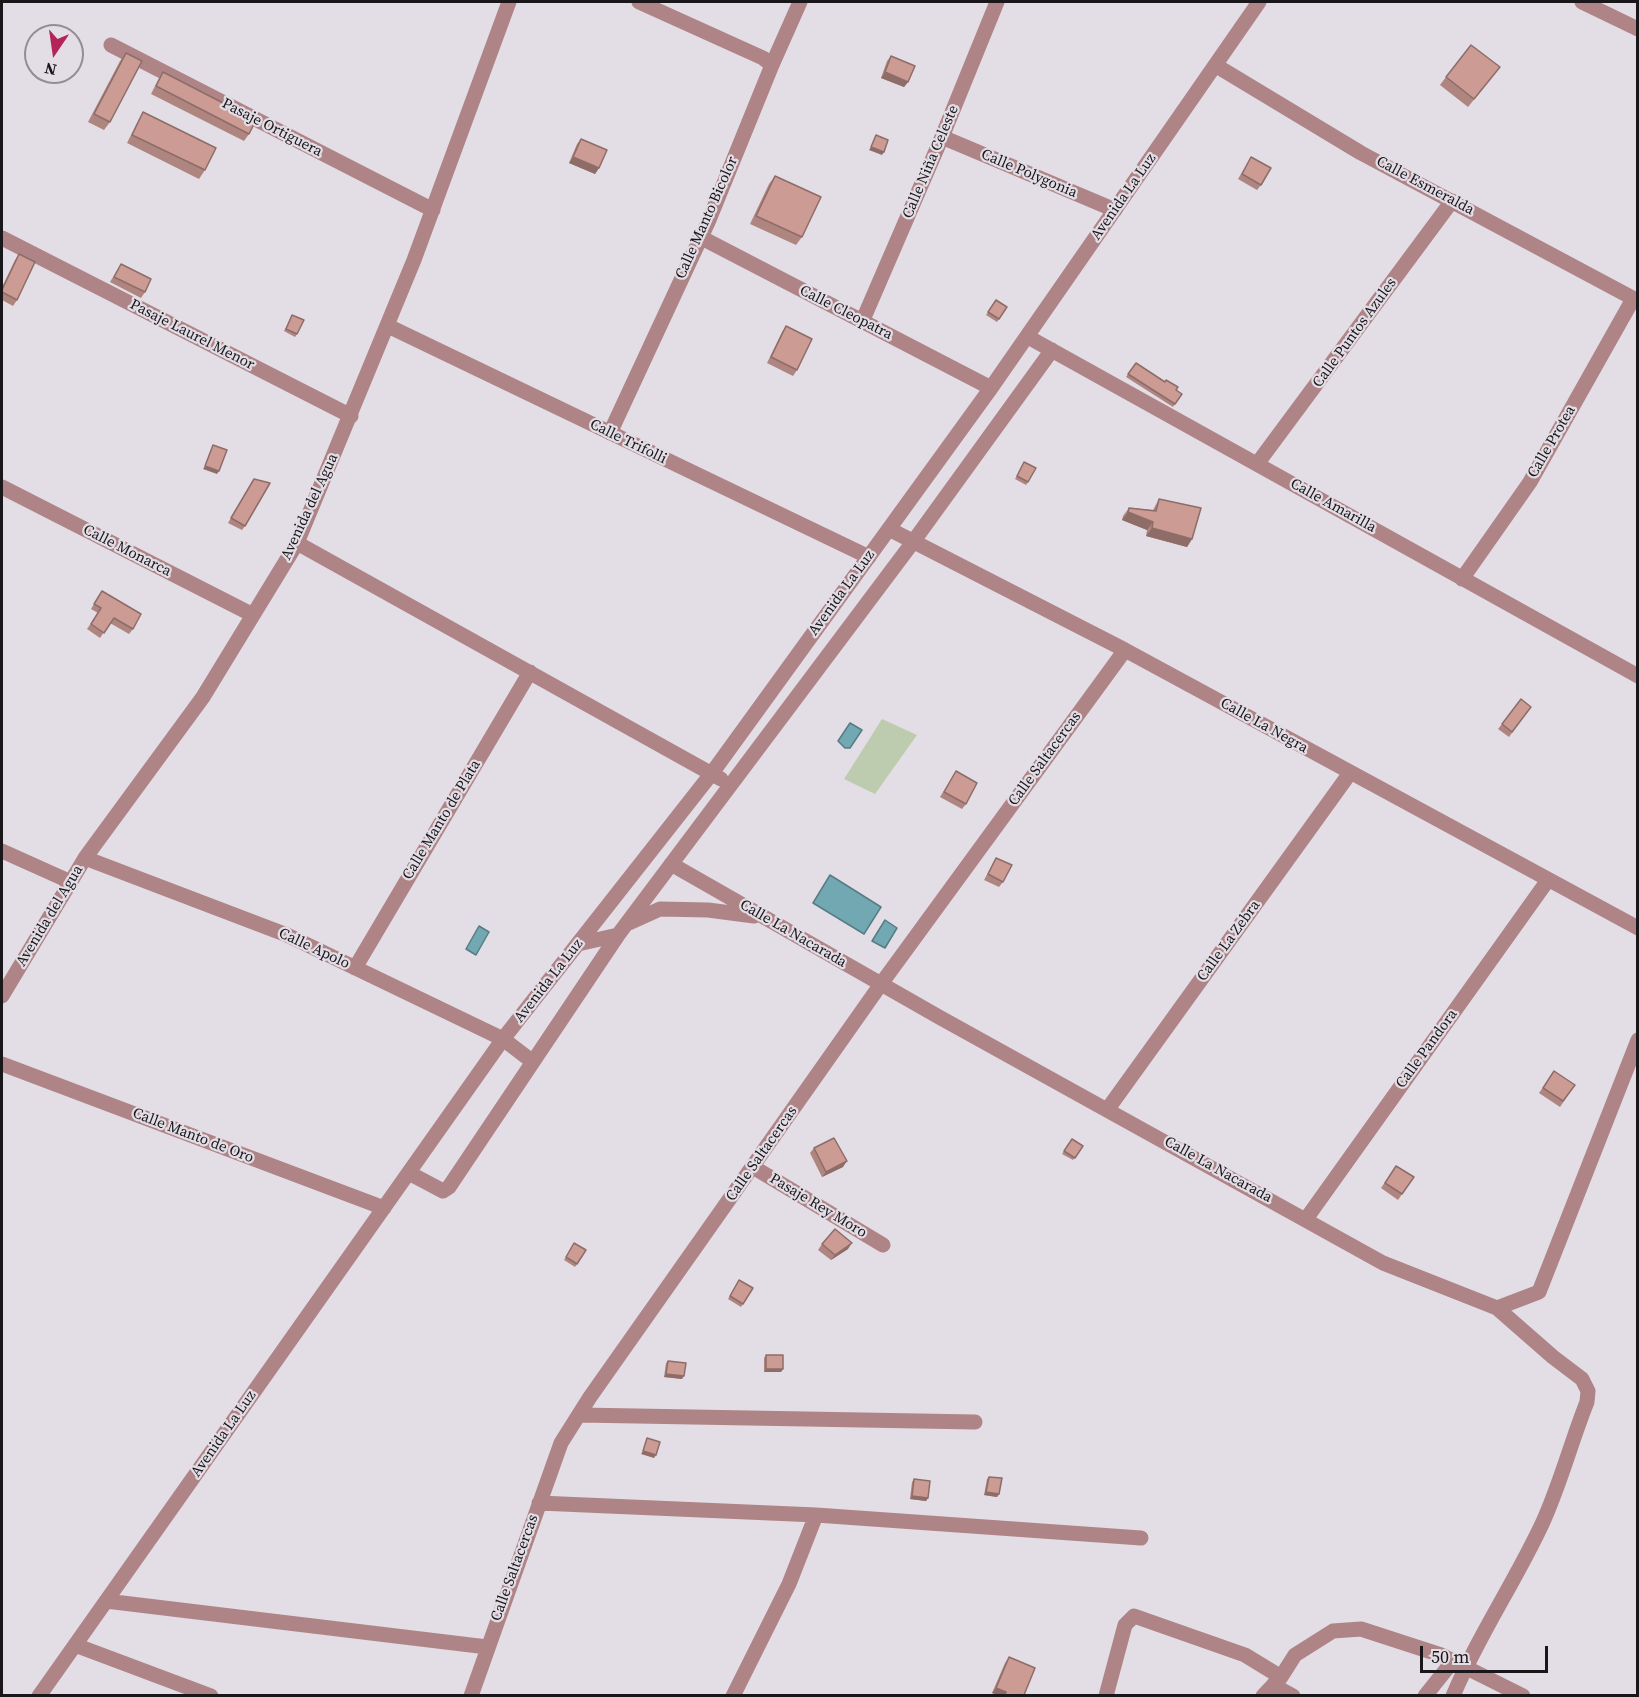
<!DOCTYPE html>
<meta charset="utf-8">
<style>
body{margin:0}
#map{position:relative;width:1639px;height:1697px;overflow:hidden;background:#e3dde6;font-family:"Source Serif 4",serif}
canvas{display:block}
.frame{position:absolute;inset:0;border:3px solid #19171a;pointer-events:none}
.north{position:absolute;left:24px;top:24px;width:60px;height:60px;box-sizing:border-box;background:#e3dde6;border:2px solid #928e94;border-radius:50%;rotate:193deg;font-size:16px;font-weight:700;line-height:24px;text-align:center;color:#19171a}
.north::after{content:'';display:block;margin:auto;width:21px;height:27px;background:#b42557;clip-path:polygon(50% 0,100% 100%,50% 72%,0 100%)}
.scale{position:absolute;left:1420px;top:1646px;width:128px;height:27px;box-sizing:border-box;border:3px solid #19171a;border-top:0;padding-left:8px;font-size:18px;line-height:21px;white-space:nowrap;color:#19171a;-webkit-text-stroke:4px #e3dde6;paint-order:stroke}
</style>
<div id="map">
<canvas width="1639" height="1697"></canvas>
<div class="frame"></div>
<div class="north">N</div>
<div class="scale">50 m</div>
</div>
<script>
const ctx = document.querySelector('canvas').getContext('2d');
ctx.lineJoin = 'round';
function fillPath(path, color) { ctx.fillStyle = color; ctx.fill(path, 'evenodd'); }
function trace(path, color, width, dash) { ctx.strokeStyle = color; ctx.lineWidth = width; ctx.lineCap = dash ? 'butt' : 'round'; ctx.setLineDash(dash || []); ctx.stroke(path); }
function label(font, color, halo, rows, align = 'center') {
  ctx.font = font + ' "Source Serif 4",serif'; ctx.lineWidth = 4.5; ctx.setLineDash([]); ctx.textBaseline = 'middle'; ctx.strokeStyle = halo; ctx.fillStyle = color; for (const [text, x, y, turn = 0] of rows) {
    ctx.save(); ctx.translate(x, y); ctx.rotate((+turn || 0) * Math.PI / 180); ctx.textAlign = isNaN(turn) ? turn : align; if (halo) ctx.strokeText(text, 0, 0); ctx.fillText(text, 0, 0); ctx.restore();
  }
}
fillPath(new Path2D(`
 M882 719 917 735 875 794 844 779Z`), '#bdccae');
const water = new Path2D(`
 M850 723 862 730 850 748H845L838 741Z
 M830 875 881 907 864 934 813 903Z
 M885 920 897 928 885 948 872 941Z
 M479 926 489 932 476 955 466 949Z`);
fillPath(water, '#72a8b2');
trace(water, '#577c84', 1.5);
trace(new Path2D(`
 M639 2 763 58 772 65
 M1582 2 1638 29
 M111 45 433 210
 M1215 65 1361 153 1638 301
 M942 137 1115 210
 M700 237 991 388
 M2 238 351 416
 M862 322 942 137 997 2
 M388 326 869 557
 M1028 337 1638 676
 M610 433 709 220 772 65 800 2
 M1257 464 1452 201
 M2 487 253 615
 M889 529 1125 650 1638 928
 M297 543 721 779
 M1462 579 1530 482 1633 299
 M2 851 71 882
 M85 858 287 935 503 1039 533 1062
 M671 864 939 1017 1383 1263 1497 1308 1539 1292 1638 1040
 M629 923 660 909 708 910 754 916
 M578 944 618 935
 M355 968 530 672
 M2 996 85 858 203 697 297 543 414 260 509 2
 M2 1064 384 1208
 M1107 1110 1350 773
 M753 1167 883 1245
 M409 1173 443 1191 449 1187 618 935 913 542 1052 350
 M1306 1219 1548 880
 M580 1415 975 1422
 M539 1503 816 1515 1141 1538
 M106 1601 487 1647
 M75 1645 211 1696
 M1273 1685 1293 1696
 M39 1696 503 1039 712 773 991 388 1259 2
 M471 1696 561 1443 590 1397 881 984 1125 650
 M733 1696 789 1584 816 1515
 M1106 1696 1125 1625 1134 1616 1245 1655 1281 1677
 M1263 1696 1281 1677 1295 1655 1333 1631 1361 1629 1441 1655 1523 1696
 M1425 1696 1453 1661
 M1453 1696C1478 1636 1515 1582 1542 1524 1560 1485 1571 1442 1587 1402L1588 1391 1582 1379 1553 1357 1497 1308`), '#af8486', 15);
fillPath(new Path2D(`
 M126 53 110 122 104 130 88 122 120 61Z
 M891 56 908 82 904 87 881 78 887 61Z
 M163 72 249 134 244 141 151 94 158 80Z
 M1494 75 1468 107 1440 85 1446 77Z
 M143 112 205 170 199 179 127 143 138 121Z
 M581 139 599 168 595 174 569 163 577 144Z
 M1251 157 1261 185 1257 190 1238 179Z
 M775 176 802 237 796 245 750 224 769 184Z
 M19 254 17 300 13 306 2 300V287L15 260Z
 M121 264 145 292 141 298 110 282Z
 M996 300 1007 307 997 322 986 315Z
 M292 315 297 334 295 337 284 331Z
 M786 326 797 370 793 376 767 363 782 332Z
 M1136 363 1182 394 1173 407 1126 377Z
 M1022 465 1028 482 1026 485 1015 479Z
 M254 479 245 526 242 530 228 523Z
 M1159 499 1192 539 1187 547 1146 536 1147 530 1122 520 1123 516 1129 508 1153 510Z
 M102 591 133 629 129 634 110 623 100 638 87 629 98 613 91 609Z
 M1531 707 1509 737 1498 729 1502 724Z
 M956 771 966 804 962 809 940 797Z
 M996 858 1003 882 999 887 984 880Z
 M1554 1071 1575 1085 1560 1107 1539 1093Z
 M1072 1139 1083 1146 1073 1160 1062 1154Z
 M814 1148 843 1167 822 1177 810 1153Z
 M1396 1166 1414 1177 1398 1200 1381 1188Z
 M574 1243 586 1250 575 1267 564 1260Z
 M822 1244 848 1249 831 1260 818 1250Z
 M739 1280 753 1288 741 1307 728 1299Z
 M766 1355 783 1369 781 1372H764V1358Z
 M668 1361 682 1379 664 1377 666 1363Z
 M989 1477 999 1494 997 1497 984 1495 987 1479Z
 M914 1479 928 1498 926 1501 910 1499 912 1482Z
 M1009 1657 1024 1695H998L992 1693 1005 1663Z`), '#af857f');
fillPath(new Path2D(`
 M885 72 908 82 904 87 881 78Z
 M871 147 884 152 882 155 869 150Z
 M573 157 599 168 595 174 569 163Z
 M205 466 219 471 217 474 203 469Z
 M1128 512 1153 522 1147 530 1122 520Z
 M1152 528 1192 539 1187 547 1146 536Z
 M847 1161 843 1167 822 1177 826 1172Z
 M852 1243 848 1249 831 1260 835 1255Z
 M766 1369H783L781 1372H764Z
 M666 1374 684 1376 682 1379 664 1377Z
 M643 1451 656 1455 654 1458 641 1454Z
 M986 1492 999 1494 997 1497 984 1495Z
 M912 1496 928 1498 926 1501 910 1499Z
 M996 1688 1006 1692 1004 1695H998L992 1693Z`), '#8e6c68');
const building = new Path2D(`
 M1471 45 1500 67 1474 99 1446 77Z
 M126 53 142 61 110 122 94 114Z
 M891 56 915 66 908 82 885 72Z
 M163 72 256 120 249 134 156 86Z
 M143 112 216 148 205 170 132 135Z
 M876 135 888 140 884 152 871 147Z
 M581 139 607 150 599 168 573 157Z
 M1251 157 1271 168 1261 185 1242 174Z
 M775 176 821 197 802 237 756 216Z
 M19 254 35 262 17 300 2 292V290Z
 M121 264 151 279 145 292 114 277Z
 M996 300 1007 307 999 319 988 312Z
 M292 315 304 320 297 334 286 329Z
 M786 326 812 339 797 370 771 357Z
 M1136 363 1165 382 1166 380 1178 387 1176 390 1182 394 1175 404 1128 374Z
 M213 445 227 450 219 471 205 466Z
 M1024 462 1036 468 1028 482 1017 476Z
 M254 479 270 483 245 526 231 518Z
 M1159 499 1201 508 1192 539 1152 528 1153 522 1128 512 1129 508 1156 511Z
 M102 591 141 614 133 629 114 618 104 633 91 624 101 608 94 604Z
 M1521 699 1531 707 1512 732 1502 724Z
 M956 771 977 783 966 804 944 792Z
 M996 858 1012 865 1003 882 988 874Z
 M1554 1071 1575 1085 1563 1101 1543 1088Z
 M834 1138 847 1161 826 1172 814 1148Z
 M1072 1139 1083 1146 1075 1158 1064 1151Z
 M1396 1166 1414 1177 1402 1194 1385 1183Z
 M835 1229 852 1243 835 1255 822 1244Z
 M574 1243 586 1250 577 1264 566 1257Z
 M739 1280 753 1288 743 1304 730 1296Z
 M766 1355H783V1369H766Z
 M668 1361 686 1363 684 1376 666 1374Z
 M647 1438 660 1442 656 1455 643 1451Z
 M989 1477 1002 1478 999 1494 986 1492Z
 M914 1479 930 1481 928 1498 912 1496Z
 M1009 1657 1035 1668 1024 1695H1005L1006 1692 996 1688Z`);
fillPath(building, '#cb9b94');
trace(building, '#8e6c68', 1.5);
label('15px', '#19171a', '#e3dde6', [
 ["Pasaje Ortiguera",272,128,27],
 ["Calle Niña Celeste",931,162,-67],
 ["Calle Polygonia",1029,174,23],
 ["Calle Esmeralda",1425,186,28],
 ["Avenida La Luz",1124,197,-55],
 ["Calle Manto Bicolor",707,218,-66],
 ["Calle Cleopatra",846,313,27],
 ["Calle Puntos Azules",1355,333,-54],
 ["Pasaje Laurel Menor",192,335,27],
 ["Calle Trifolli",628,442,26],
 ["Calle Protea",1552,442,-60],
 ["Calle Amarilla",1333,506,29],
 ["Avenida del Agua",310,507,-65],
 ["Calle Monarca",127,551,27],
 ["Avenida La Luz",842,593,-54],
 ["Calle La Negra",1264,726,29],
 ["Calle Saltacercas",1045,759,-54],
 ["Calle Manto de Plata",442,820,-59],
 ["Avenida del Agua",50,916,-59],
 ["Calle La Nacarada",793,934,30],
 ["Calle La Zebra",1229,941,-54],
 ["Calle Apolo",314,949,25],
 ["Avenida La Luz",549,981,-52],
 ["Calle Pandora",1427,1049,-54],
 ["Calle Manto de Oro",193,1136,21],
 ["Calle Saltacercas",762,1154,-55],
 ["Calle La Nacarada",1218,1170,29],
 ["Pasaje Rey Moro",818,1206,31],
 ["Avenida La Luz",224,1434,-55],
 ["Calle Saltacercas",515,1568,-70]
]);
</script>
